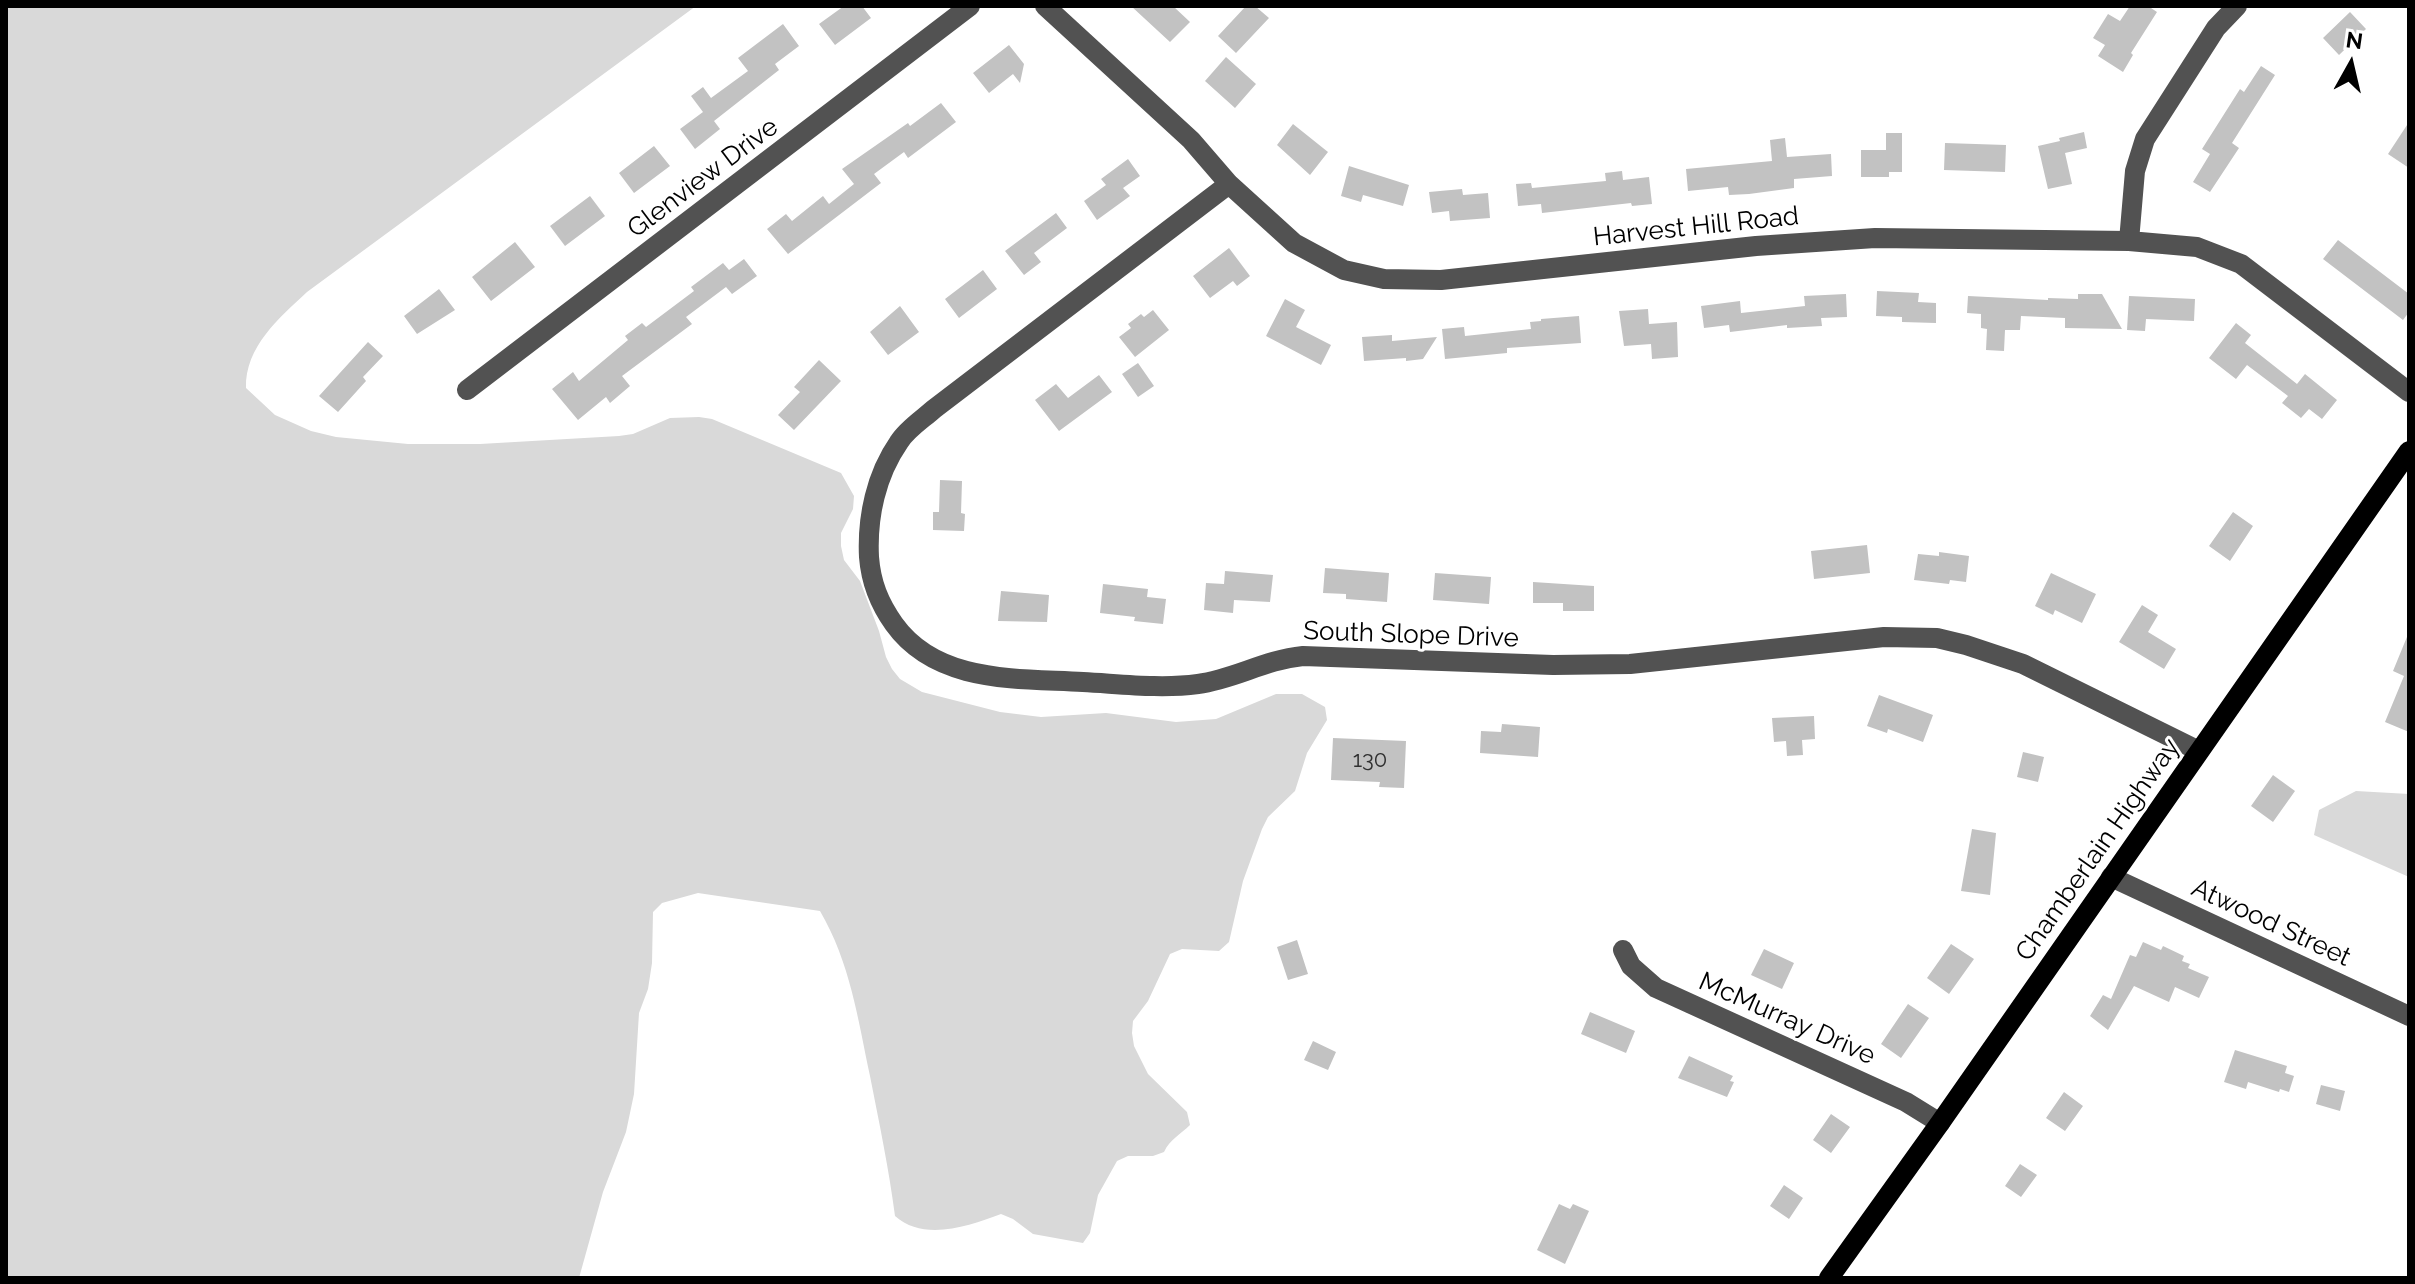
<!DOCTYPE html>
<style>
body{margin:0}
#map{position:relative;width:2415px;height:1284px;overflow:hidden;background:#fff;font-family:Raleway,sans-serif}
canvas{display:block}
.frame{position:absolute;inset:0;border:8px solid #000;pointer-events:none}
.north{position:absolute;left:2311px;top:24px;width:80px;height:80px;-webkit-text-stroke:6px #fff;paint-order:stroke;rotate:8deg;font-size:22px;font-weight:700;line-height:32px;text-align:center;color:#000}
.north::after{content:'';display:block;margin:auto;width:28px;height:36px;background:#000;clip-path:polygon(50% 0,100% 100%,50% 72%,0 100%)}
</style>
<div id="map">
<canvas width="2415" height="1284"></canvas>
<div class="frame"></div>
<div class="north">N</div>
</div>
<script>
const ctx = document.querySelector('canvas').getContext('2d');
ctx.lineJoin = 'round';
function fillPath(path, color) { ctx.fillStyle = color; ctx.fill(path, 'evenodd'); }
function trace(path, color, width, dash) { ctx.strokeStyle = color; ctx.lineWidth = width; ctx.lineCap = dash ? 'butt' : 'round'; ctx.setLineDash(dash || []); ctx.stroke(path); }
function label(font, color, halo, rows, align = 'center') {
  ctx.font = font + ' Raleway,sans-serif'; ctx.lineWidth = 6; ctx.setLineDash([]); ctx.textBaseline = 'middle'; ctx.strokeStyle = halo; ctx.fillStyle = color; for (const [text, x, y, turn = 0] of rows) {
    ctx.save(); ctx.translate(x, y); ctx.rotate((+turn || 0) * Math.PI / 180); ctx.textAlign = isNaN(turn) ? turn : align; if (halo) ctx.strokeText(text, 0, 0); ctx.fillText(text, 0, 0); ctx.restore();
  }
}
fillPath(new Path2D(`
 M6 6H696L307 292C279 318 245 347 246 388L275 415 311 431 336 437 408 444H480L619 436 633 434 670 418 699 417 712 419 841 473 854 496 853 509 841 533V546L844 560 860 581 879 631 886 657 892 669 900 679 922 692 1000 712 1041 717 1106 713 1176 722 1216 719 1276 694H1302L1325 707 1327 720 1307 753 1295 791 1268 817 1262 829 1243 881 1229 942 1219 951 1182 949 1170 954 1148 1001 1133 1021 1132 1033 1134 1046 1148 1074 1187 1112 1190 1125C1180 1135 1170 1139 1164 1152L1153 1156H1128L1117 1161 1098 1195 1090 1233 1083 1243 1033 1234 1013 1219 1001 1214C969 1226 924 1242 895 1216 889 1169 879 1122 870 1076 858 1019 850 962 820 911L698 893 662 903 653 912 652 963 648 989 639 1013 634 1094 626 1132 603 1192 579 1278H6Z
 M2356 791 2409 794V877L2314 835 2319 810Z`), '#d9d9d9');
fillPath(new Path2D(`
 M844 6H862L871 18 835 45 819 24Z
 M1131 6H1173L1190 22 1170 42Z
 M1246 6H1255L1269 18 1236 53 1218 36Z
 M2130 6H2148L2157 12 2131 53 2133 55 2123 72 2098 56 2105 45 2093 38 2108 14 2120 21Z
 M2350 12 2366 29 2339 55 2323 38Z
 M783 24 799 46 775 64 779 70 714 121 720 129 695 149 680 129 703 112 691 96 703 87 711 98 748 71 738 58Z
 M1009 45 1024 64 1020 83 1013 74 989 93 973 73Z
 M1226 57 1256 84 1235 108 1205 81Z
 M2261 66 2275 75 2232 143 2239 148 2210 192 2193 182 2210 154 2202 149 2240 89 2244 92Z
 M941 103 956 122 908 158 904 152 874 174 881 183 788 254 767 229 786 214 792 221 823 196 829 204 854 184 842 169 908 123 910 126Z
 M2409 122V168L2388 154Z
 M1293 124 1328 152 1310 175 1277 145Z
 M2084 132 2087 148 2065 153 2072 184 2048 189 2038 146 2060 141 2059 138Z
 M1886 133H1902V172H1889V177H1861V150H1886Z
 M1785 138 1787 157 1831 154 1832 176 1794 179V188L1749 194 1729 195 1728 187 1688 191 1686 169 1772 161 1770 140Z
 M1945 143 2006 145 2005 172 1944 170Z
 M654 146 670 166 634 193 619 173Z
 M1128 159 1140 176 1123 188 1130 196 1097 220 1084 201 1106 185 1101 179Z
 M1349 166 1409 185 1403 206 1363 195 1361 202 1341 196Z
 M1622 171 1623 180 1649 177 1652 204 1632 206 1631 203 1542 213 1541 204 1518 206 1516 184 1531 183 1532 188 1606 181 1605 173Z
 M1462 189 1463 195 1488 193 1490 218 1450 221 1449 211 1432 213 1429 192Z
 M590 196 605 216 565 246 550 226Z
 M1056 213 1067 228 1034 253 1041 262 1024 275 1005 251Z
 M2338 240 2409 294V312L2403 320 2323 259Z
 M515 242 535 267 491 301 472 277Z
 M1229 248 1250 276 1237 286 1233 281 1210 298 1193 276Z
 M744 259 757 276 732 294 726 287 686 317 692 324 622 376 630 386 610 403 606 397 578 420 552 389 573 372 579 381 628 340 625 336 642 323 646 327 694 291 691 287 723 263 729 270Z
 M983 270 997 289 959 318 945 299Z
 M439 289 455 310 417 334 404 316Z
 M1877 291 1919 293 1918 302 1936 303V323L1902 322V317L1876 316Z
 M1846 294 1847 317 1821 318 1822 326 1787 328V325L1730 332 1729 325 1704 328 1701 306 1740 301 1741 313 1805 306 1804 296Z
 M2078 294H2102L2122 329 2065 328V318L2021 316 2020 330H2005L2004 351 1986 350 1987 329 1981 328V314L1967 313 1968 296 2048 300V298L2078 299Z
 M2129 296 2195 299 2194 321 2146 319 2145 331 2127 330Z
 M1285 299 1305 310 1296 327 1331 345 1321 365 1266 336Z
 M900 306 919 332 888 355 870 332Z
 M1648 309 1649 324 1677 322 1678 357 1652 359 1651 344 1624 346 1619 311Z
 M1153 310 1169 330 1135 357 1119 337 1131 328 1128 324 1141 314 1144 317Z
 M1579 316 1581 343 1507 348V353L1445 359 1442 329 1464 327 1465 336 1531 329 1530 322 1541 321V319Z
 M2236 323 2251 335 2245 343 2297 384 2305 374 2337 400 2322 419 2309 409 2301 418 2282 403 2288 396 2247 365 2236 379 2209 358Z
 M1392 335V341L1437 337 1423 359 1406 361V358L1364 361 1362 337Z
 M368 342 383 356 363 377 366 381 338 412 319 396Z
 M819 360 841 381 794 430 778 415 800 392 794 387Z
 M1138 363 1154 386 1138 397 1122 374Z
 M1099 375 1112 392 1059 431 1035 400 1056 384 1068 398Z
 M940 480 962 481 961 513 965 514 964 531 933 530V512H939Z
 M2233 512 2253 526 2230 561 2209 546Z
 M1867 545 1870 573 1814 579 1811 551Z
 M1939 552 1969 556 1966 582 1950 580 1949 584 1914 580 1918 554 1939 556Z
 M1325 568 1389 573 1387 602 1346 599V594L1323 593Z
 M1225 571 1273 575 1270 602 1234 600 1233 613 1204 610 1206 583 1224 584Z
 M1435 573 1491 577 1489 604 1433 600Z
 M2051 573 2096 594 2082 623 2055 610 2053 615 2035 606Z
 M1533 582 1594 586V611H1563V603H1533Z
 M1103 584 1148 589 1147 597 1166 599 1163 624 1134 621 1135 617 1100 613Z
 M1001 591 1049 595 1047 622 998 621Z
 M2142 605 2158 615 2148 632 2176 649 2164 669 2119 642Z
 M2409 632V732L2385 722 2404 676 2393 671Z
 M1879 695 1933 715 1923 742 1888 729 1887 733 1867 726Z
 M1814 716 1815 739 1802 740 1803 755 1787 756 1786 741 1774 742 1772 718Z
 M1502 724 1540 727 1538 757 1480 753 1481 731 1501 732Z
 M1333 738 1406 741 1404 788 1379 787 1380 782 1331 780Z
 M2023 752 2044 757 2038 782 2017 777Z
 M2273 775 2295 791 2273 822 2251 806Z
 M1972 829 1996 833 1990 895 1961 891Z
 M1297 940 1308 974 1288 980 1277 947Z
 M2143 942 2161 950 2163 946 2184 956 2182 961 2190 964 2188 968 2209 977 2199 998 2175 987 2169 1002 2134 986 2108 1030 2090 1016 2103 995 2111 999 2130 955 2136 957Z
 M1951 944 1974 959 1949 994 1927 978Z
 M1764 949 1794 963 1782 989 1751 975Z
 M1908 1004 1929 1018 1901 1058 1881 1044Z
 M1590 1012 1635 1031 1626 1053 1581 1034Z
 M1313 1041 1336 1052 1328 1070 1304 1060Z
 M2235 1050 2287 1066 2285 1073 2294 1076 2289 1092 2280 1089 2279 1092 2248 1082 2246 1089 2224 1082Z
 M1689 1056 1733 1076 1730 1081 1734 1082 1727 1097 1678 1078Z
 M2321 1085 2345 1091 2340 1111 2316 1104Z
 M2064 1092 2083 1106 2065 1131 2046 1118Z
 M1831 1114 1850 1127 1831 1153 1813 1140Z
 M2020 1164 2037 1175 2021 1197 2005 1186Z
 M1784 1185 1803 1198 1789 1219 1770 1206Z
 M1559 1204 1570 1209 1573 1204 1589 1211 1565 1264 1537 1250Z`), '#c2c2c2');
trace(new Path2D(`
 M1045 6 1191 140 1229 184 1294 243 1344 270 1384 279 1441 280 1756 246 1875 238 2129 241 2197 247 2241 264 2409 392
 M1229 184 934 409C923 419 907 429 899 442 876 475 867 517 869 557 871 583 879 603 894 624 937 684 1017 678 1083 682 1121 684 1161 689 1198 684 1235 679 1264 660 1303 656L1553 665 1630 664 1884 637 1937 638 1966 645 2023 664 2199 751
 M2129 241 2135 171 2145 139 2216 28 2237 6
 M467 390 970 6
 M2111 877 2409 1016
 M1623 950 1631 966 1656 988 1906 1102 1940 1123`), '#525252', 20);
trace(new Path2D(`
 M1829 1278 1940 1123 2409 451`), '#000', 20);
label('22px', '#303030', null, [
 ["130",1370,760]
]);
label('26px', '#000', '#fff', [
 ["Glenview Drive",703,178,-37],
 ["Harvest Hill Road",1696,227,-6],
 ["South Slope Drive",1411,635,2],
 ["Chamberlain Highway",2098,850,-55],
 ["Atwood Street",2271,923,25],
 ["McMurray Drive",1787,1019,24]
]);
</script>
